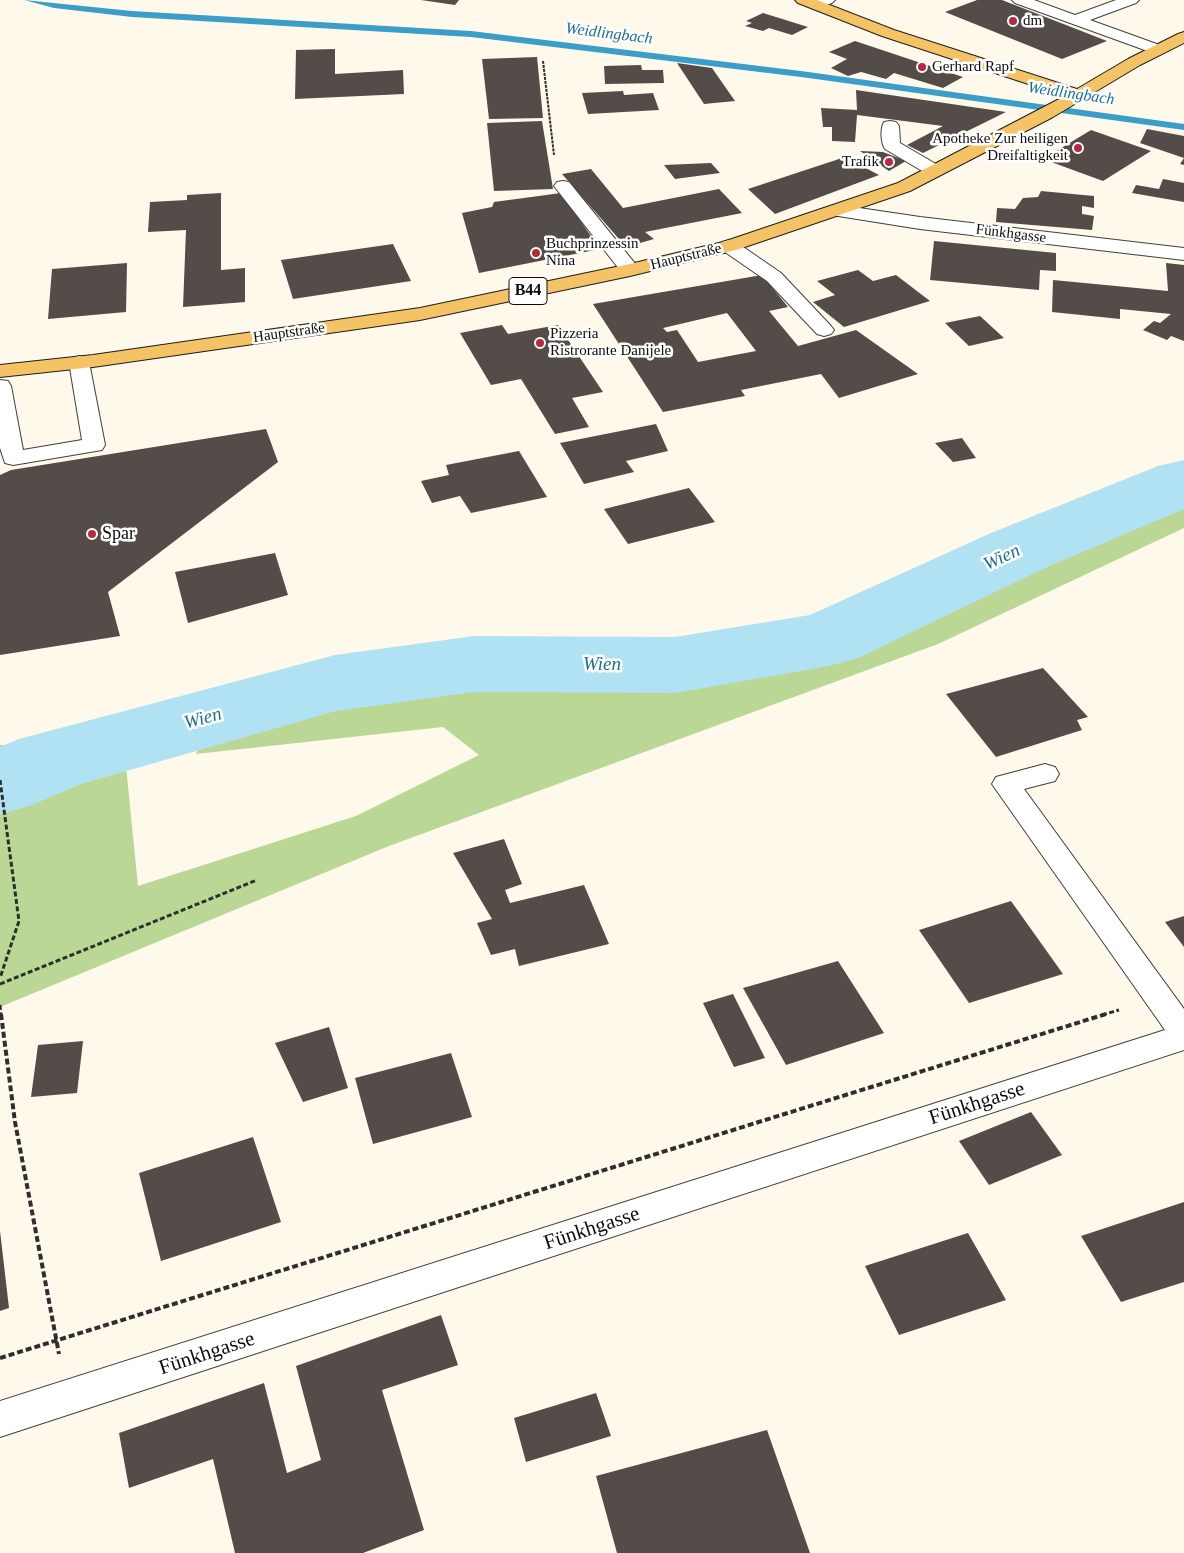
<!DOCTYPE html>
<meta charset="utf-8">
<style>
body{margin:0}
canvas{display:block;background:#fef9eb}
</style>
<canvas width="1184" height="1553"></canvas>
<script>
const ctx = document.querySelector('canvas').getContext('2d');
ctx.lineJoin = 'round';
function fillPath(path, color) { ctx.fillStyle = color; ctx.fill(path, 'evenodd'); }
function trace(path, color, width, dash) { ctx.strokeStyle = color; ctx.lineWidth = width; ctx.lineCap = dash ? 'butt' : 'round'; ctx.setLineDash(dash || []); ctx.stroke(path); }
function label(font, color, halo, rows, align = 'center') {
  ctx.font = font + ' "Times New Roman",serif'; ctx.lineWidth = 5; ctx.setLineDash([]); ctx.textBaseline = 'middle'; ctx.strokeStyle = halo; ctx.fillStyle = color; for (const [text, x, y, turn = 0] of rows) {
    ctx.save(); ctx.translate(x, y); ctx.rotate((+turn || 0) * Math.PI / 180); ctx.textAlign = isNaN(turn) ? turn : align; if (halo) ctx.strokeText(text, 0, 0); ctx.fillText(text, 0, 0); ctx.restore();
  }
}
fillPath(new Path2D(`
 M1184 494V528L938 644 389 846 0 1007V745L125 756 138 886 356 816 479 755 443 727 196 754 205 734 359 686 664 684 835 644 1041 552Z`), '#bad796');
fillPath(new Path2D(`
 M24 0 132 11 471 31 801 71 1184 124V130L801 77 471 37 132 17 54 8Z`), '#3b9ec8');
fillPath(new Path2D(`
 M1184 460V509L1047 567 858 658 829 666 675 693 474 692 336 711 81 784 32 805 0 814V747L19 739 335 655 474 636 675 637 810 615 991 533 1158 466Z`), '#b1e2f4');
fillPath(new Path2D(`
 M421 0H459L455 5Z
 M977 0H1002L1107 41 1062 59 945 12Z
 M763 13 808 27 792 35 769 28 763 31 745 26 752 23 746 21Z
 M855 41 963 77 943 88 894 73 886 79 861 72 848 76 831 68 847 59 829 52Z
 M335 49V74L403 70 404 94 295 99 296 50Z
 M537 57 543 118 489 119 482 59Z
 M677 63 712 68 735 101 704 104Z
 M641 65 642 70H663L664 83 605 84 604 66Z
 M856 90 1006 112 923 153 907 145 943 126 857 115 855 142 832 141V127H823L821 108 857 110Z
 M623 91 624 95 653 93 659 110 588 114 582 93Z
 M542 121 553 189 494 191 487 123Z
 M1147 129 1184 136V165L1180 164 1184 158 1140 143Z
 M1091 130 1151 151 1103 181 1043 159Z
 M860 151 883 152 906 161 889 171Z
 M845 157 879 175 775 214 748 189Z
 M711 163 720 173 675 179 664 165Z
 M591 169 623 208 719 189 742 213 645 232 654 239 626 247 562 174Z
 M1163 179 1184 183V202L1132 193 1136 185 1159 189Z
 M1041 191 1094 196V208L1082 206V214L1094 216 1092 230 996 222 997 208 1015 209 1023 198 1038 197Z
 M221 193V270L245 268V302L183 307 186 230 148 232 150 202 187 200V195Z
 M561 193 600 249 479 273 462 213 492 207 494 202Z
 M934 241 1056 253V271L1040 270 1039 290 930 280Z
 M393 244 411 281 293 299 281 260Z
 M127 263 126 312 48 319 52 269Z
 M1166 263 1184 265V341L1171 336 1167 340 1143 330 1154 321 1160 323 1171 314 1120 309V319L1052 312 1053 280 1168 291Z
 M858 270 873 281 896 275 930 301 844 327 813 302 835 295 817 281Z
 M762 275 788 307 769 311 798 346 856 330 918 374 839 398 821 374 741 390 745 396 663 412 593 304ZM727 313 756 351 698 362 677 330 667 332 663 328Z
 M980 316 1004 338 969 346 945 323Z
 M502 325 508 334 558 325 603 392 572 398 589 427 555 434 521 379 491 385 460 333Z
 M656 424 668 451 626 461 634 472 584 484 560 443Z
 M266 429 278 462 108 592 120 636 0 655V475L11 470Z
 M962 438 976 458 953 462 935 443Z
 M519 451 547 497 471 513 460 496 432 503 421 481 449 475 446 465Z
 M689 488 715 522 628 544 604 509Z
 M275 553 288 595 188 623 175 572Z
 M1043 668 1088 717 1077 720 1082 730 996 757 946 694Z
 M504 839 522 884 505 890 510 903 584 885 609 944 519 966 515 949 491 955 477 923 492 919 453 853Z
 M1011 901 1063 974 969 1003 919 930Z
 M1184 916V947L1165 922Z
 M838 961 884 1033 786 1065 743 988Z
 M733 994 765 1058 734 1067 703 1003Z
 M329 1027 348 1088 303 1102 275 1043Z
 M83 1041 77 1093 31 1097 38 1045Z
 M451 1053 472 1117 373 1144 355 1078Z
 M1031 1112 1062 1155 989 1185 959 1141Z
 M253 1137 281 1222 161 1261 139 1173Z
 M1184 1202V1282L1121 1302 1081 1236Z
 M0 1231 9 1308 0 1311Z
 M968 1233 1006 1300 899 1335 865 1266Z
 M441 1315 458 1365 382 1390 424 1530 363 1553H235L213 1459 129 1488 119 1433 264 1383 287 1473 321 1460 296 1366Z
 M596 1393 611 1436 526 1462 514 1418Z
 M767 1430 810 1553H617L596 1476Z`), '#544c48');
const minor = new Path2D(`
 M811 0H835L832 3 814 9 806 4Z
 M1012 0H1034L1075 15 1116 0H1139L1136 3 1090 20 1165 47 1167 50 1159 55 1153 53 1015 3Z
 M890 121 896 122 899 126 900 143 941 167 944 171 941 175H929L885 149C881 143 880 129 884 122Z
 M563 181 569 182 637 266 640 270 637 274H623L554 186 557 182Z
 M839 205 920 217 1184 248V260L920 229 832 215 830 211 832 207Z
 M729 240 736 242 781 273 831 326 834 330 831 334 824 336 817 334 767 281 722 250 719 246 722 242Z
 M79 356 86 358 89 362 105 445 102 450 13 465 5 463 0 448V380L8 381 11 386 23 450 82 440 69 362 72 358Z
 M1045 764 1055 767 1059 774 1055 781 1024 789 1184 1009V1050L0 1437V1401L1165 1030 992 784 996 777Z`);
const major = new Path2D(`
 M795 0H817L894 30 1077 89 1128 59 1178 34 1184 32V43L1140 65 1053 117 910 191 736 250 630 276 420 320 93 367 0 377V365L93 355 420 308 630 264 723 242 898 183 1065 96 882 36 798 3Z`);
trace(minor, '#3f3f3f', 2);
trace(major, '#1d1d1d', 2);
trace(new Path2D(`
 M543 61 554 155`), '#2e2e2e', 2, [3, 1]);
trace(new Path2D(`
 M0 780 19 921 0 978
 M0 984 257 880
 M0 1005 1 1015
 M1102 1015 1119 1010`), '#2e2e2e', 3, [5, 2.5]);
trace(new Path2D(`
 M1 1014 15 1122 59 1354
 M0 1358 1106 1014`), '#2e2e2e', 4, [6, 3]);
fillPath(minor, '#fff');
fillPath(major, '#f4c365');
for (const [x, y, r, color] of [
 [1013,21,5,"#b6293e"],
 [922,67,5,"#b6293e"],
 [1078,148,5,"#b6293e"],
 [889,162,5,"#b6293e"],
 [536,253,5,"#b6293e"],
 [540,343,5,"#b6293e"],
 [92,534,5,"#b6293e"]
]) { const dot = new Path2D(); dot.arc(x, y, r, 0, 2 * Math.PI); ctx.fillStyle = color; ctx.fill(dot); trace(dot, '#fff', 2); }
label('15px', '#0c0c0c', '#fff', [
 ["dm",1023,21],
 ["Gerhard Rapf",932,67],
 ["Apotheke Zur heiligen",1068,139,"right"],
 ["Dreifaltigkeit",1068,156,"right"],
 ["Trafik",879,162,"right"],
 ["Buchprinzessin",546,244],
 ["Nina",546,261],
 ["Pizzeria",550,334],
 ["Ristrorante Danijele",550,351]
], 'left');
label('15px', '#0c0c0c', '#fff', [
 ["Fünkhgasse",1011,234,7],
 ["Hauptstraße",686,257,-14],
 ["Hauptstraße",289,333,-8]
]);
label('italic 16px', '#1a6e98', '#fff', [
 ["Weidlingbach",609,34,7],
 ["Weidlingbach",1071,94,8]
]);
for (const [x, y, w] of [
 [528,291,38]
]) { const box = new Path2D(); box.roundRect(x - w / 2, y - 13.5, w, 27, 4); ctx.fillStyle = '#fff'; ctx.fill(box); trace(box, '#0c0c0c', 1); }
label('bold 16px', '#0c0c0c', null, [
 ["B44",528,291]
]);
label('18px', '#0c0c0c', '#fff', [
 ["Spar",102,534]
], 'left');
label('italic 19px', '#1a6e98', '#fff', [
 ["Wien",1002,558,-25],
 ["Wien",602,665],
 ["Wien",203,719,-15]
]);
label('21px', '#0c0c0c', '#fff', [
 ["Fünkhgasse",977,1104,-18],
 ["Fünkhgasse",592,1229,-18],
 ["Fünkhgasse",207,1354,-18]
]);
</script>
